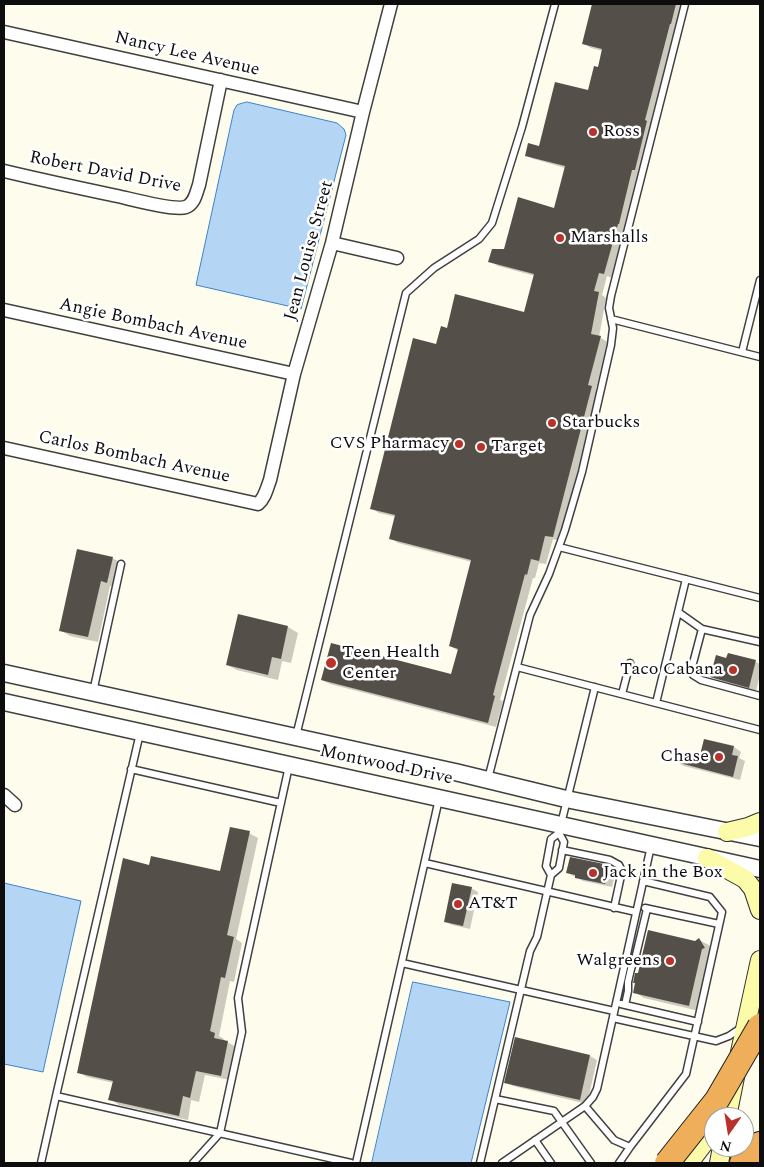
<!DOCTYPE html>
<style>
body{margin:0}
#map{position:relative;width:764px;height:1167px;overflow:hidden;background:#fefded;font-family:Spectral,serif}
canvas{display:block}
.frame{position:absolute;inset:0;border:5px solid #0d0d0d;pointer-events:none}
.north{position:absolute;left:704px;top:1107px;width:50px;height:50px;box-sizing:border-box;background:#fff;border:1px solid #9e9e9e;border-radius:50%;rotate:193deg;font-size:14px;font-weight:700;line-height:20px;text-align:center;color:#0d0d0d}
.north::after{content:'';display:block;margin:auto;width:18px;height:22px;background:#b8322a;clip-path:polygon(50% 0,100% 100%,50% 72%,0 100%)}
</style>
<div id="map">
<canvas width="764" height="1167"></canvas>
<div class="frame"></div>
<div class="north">N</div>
</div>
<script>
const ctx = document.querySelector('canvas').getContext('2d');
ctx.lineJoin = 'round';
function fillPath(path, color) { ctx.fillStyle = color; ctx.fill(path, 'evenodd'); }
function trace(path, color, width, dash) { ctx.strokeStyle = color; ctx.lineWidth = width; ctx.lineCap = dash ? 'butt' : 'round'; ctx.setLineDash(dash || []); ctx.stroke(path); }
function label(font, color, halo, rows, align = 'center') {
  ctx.font = font + ' Spectral,serif'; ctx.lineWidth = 5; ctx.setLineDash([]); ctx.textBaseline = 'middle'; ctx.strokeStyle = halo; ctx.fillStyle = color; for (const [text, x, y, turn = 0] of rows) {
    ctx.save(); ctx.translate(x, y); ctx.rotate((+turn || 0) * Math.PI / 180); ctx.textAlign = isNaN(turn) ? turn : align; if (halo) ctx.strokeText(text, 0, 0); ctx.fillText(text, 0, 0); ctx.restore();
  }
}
const water = new Path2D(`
 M247 102 337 123 344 129 346 135 301 309 196 285 234 110 237 105Z
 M4 883 81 901 43 1072 4 1064Z
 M413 982 510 1002 471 1163H372Z`);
fillPath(water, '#b4d5f4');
trace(water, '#3d82c8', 1);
fillPath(new Path2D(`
 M599 4H683L612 278 607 276 602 295 606 298 599 337 608 342 596 389 599 391 560 541 553 539 546 564 539 563 535 578H533L500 700 503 701 496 727 330 684 322 680 452 676 459 651 450 646 472 562 398 543 390 538 396 517 379 513 371 508 437 346 447 329 525 314 535 276 498 266 490 261 555 209 565 168 534 159 526 155 540 148 589 92 599 69 603 51 591 48 583 43Z
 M112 558 122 563 117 587 110 586 98 642 70 636 60 630Z
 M239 616 288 627 298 633 291 663 282 661 278 680 237 670 227 665Z
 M756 662 760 664V675L756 691 719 681 712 677Z
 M734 747 741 752 739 758 745 761 740 780 684 766 677 762 700 760Z
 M249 833 258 838 236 939 242 943 234 982 230 981 219 1036 224 1039 223 1041 227 1042 236 1047 230 1080 205 1075 199 1102 191 1100 188 1120 119 1105 110 1099 114 1083 87 1077 78 1072 150 866 221 873Z
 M609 866 616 870 612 887 583 881 568 873Z
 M471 888 478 892 470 929 452 925 445 921Z
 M699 940 709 945 714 953 699 1011 644 998 635 992Z
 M516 1039 590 1056 597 1060 587 1104 513 1086 505 1082Z`), '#0003');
fillPath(new Path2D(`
 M592 4H676L671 24H670L645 120 647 121 635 170H632L619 224H618L604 274 599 273 594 291 599 292 591 334 601 336 588 385 592 386 553 537 545 536 539 561 531 559 527 575 525 574 493 695 495 696 488 723 321 680 331 643 451 674 458 649 449 646 471 560 389 539 395 515 370 509 413 338 436 344 441 326 447 328 455 294 524 312 534 274 488 262 492 249H504L518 197 554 208 565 166 525 156 528 143 539 146 555 82 588 90 594 66 598 67 602 49 582 44Z
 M77 549 113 557 107 583 101 581 88 637 59 631Z
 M238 614 288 626 281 659 272 657 268 675 226 665Z
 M728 653 756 660 749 688 710 677 716 655 726 658Z
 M704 739 734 746 732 755 738 756 733 777 676 762 678 753 699 759Z
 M230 827 250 831 227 935 234 937 225 978 221 977 210 1031 215 1033 214 1038 228 1041 221 1076 196 1071 190 1098 183 1096 179 1116 108 1100 113 1081 77 1073 123 858 149 865 151 856 220 871Z
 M570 857 609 865 605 884 575 878V875L566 873Z
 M452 883 472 887 463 926 444 922Z
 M648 930 695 941 699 938 705 948 702 949 689 1006 633 993 635 983H633L635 973H638Z
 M515 1037 590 1055 580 1100 504 1083Z`), '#554f49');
const service = new Path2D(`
 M611 319 760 357
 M742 352 760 280
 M559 547 760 598
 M678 612 702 629 760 642
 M702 629 692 667 693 675 701 680 760 696
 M517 667 760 730
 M93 692 121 564
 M622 694 630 663
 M656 703 686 579
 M140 733 56 1096 351 1163
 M296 736 406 293 434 268 479 239 492 223 522 127 555 4
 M131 769 281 803
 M488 779 530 615 549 574 565 530 582 472 611 345 613 328 609 308 611 296 685 4
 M561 824 595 687
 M562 850 610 860 619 865 622 871 614 908
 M425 863 636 912
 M645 908 719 924
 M402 963 614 1011
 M621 1004 698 1022
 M625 1005 628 991V982L631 969 636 955 647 909
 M613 1018 716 1041 729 1036 741 1028
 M495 1099 554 1111 591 1163
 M585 1106 614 1140 630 1147
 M535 1140 551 1163
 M41 1163 56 1096
 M193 1163 220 1133 242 1032 238 998 289 766
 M356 1163 439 799
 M480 1163 530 951 537 937 551 875 559 868 564 842 559 833 551 839 546 866 551 875
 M502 1163 585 1106 593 1097 597 1089 651 846
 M619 1163 630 1147 686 1074 722 912 710 897 643 881`);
const minor = new Path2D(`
 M4 32 363 112
 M4 171C42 180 79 188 117 196 131 199 175 211 186 207 195 203 196 193 199 185L221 80
 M332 243 397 258
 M4 310 294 374
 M4 448 258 504C265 498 267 488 270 480L294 374 332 243 363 112 391 4
 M4 795 15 805`);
const tertiary = new Path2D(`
 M4 673 455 772 566 799 760 838
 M4 702 760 869`);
const secondary = new Path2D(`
 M727 832 748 827 760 822
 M707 858 745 879 753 889 760 910
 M740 1052 760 960
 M727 1117 735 1077
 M689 1163 714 1130
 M719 1163 722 1147`);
const motorway = new Path2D(`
 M742 1163 760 1144`);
trace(service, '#404040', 9);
trace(minor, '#404040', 15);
trace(tertiary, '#404040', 19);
trace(secondary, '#2f2f2f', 20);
trace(motorway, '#1e1e1e', 26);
trace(service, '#fff', 6);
trace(minor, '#fff', 12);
trace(tertiary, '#fff', 16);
trace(secondary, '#fcfbaa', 18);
trace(motorway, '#efae5a', 24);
const motorwayBridge = new Path2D(`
 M667 1163 717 1100 760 1026`);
trace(motorwayBridge, '#1e1e1e', 26, []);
trace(motorwayBridge, '#efae5a', 24);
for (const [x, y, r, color] of [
 [593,132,5,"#b8322a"],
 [560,238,5,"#b8322a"],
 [552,423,5,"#b8322a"],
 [459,444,5,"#b8322a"],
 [481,447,5,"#b8322a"],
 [331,663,6,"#b8322a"],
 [733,670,5,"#b8322a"],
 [719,757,5,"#b8322a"],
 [593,873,5,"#b8322a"],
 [458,904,5,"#b8322a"],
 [670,961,5,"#b8322a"]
]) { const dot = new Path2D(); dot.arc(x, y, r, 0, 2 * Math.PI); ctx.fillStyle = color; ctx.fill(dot); trace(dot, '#fff', 2); }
label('18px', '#0d0d0d', '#fff', [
 ["Nancy Lee Avenue",187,55,13],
 ["Robert David Drive",105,173,11],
 ["Jean Louise Street",310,251,-75],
 ["Angie Bombach Avenue",153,325,12],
 ["Carlos Bombach Avenue",134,458,12],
 ["Montwood Drive",386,766,12]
]);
label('18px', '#0d0d0d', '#fff', [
 ["Ross",603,132],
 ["Marshalls",570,238],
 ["Starbucks",562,423],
 ["CVS Pharmacy",449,444,"right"],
 ["Target",491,447],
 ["Teen Health",342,653],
 ["Center",342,674],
 ["Taco Cabana",723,670,"right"],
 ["Chase",709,757,"right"],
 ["Jack in the Box",603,873],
 ["AT&T",468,904],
 ["Walgreens",660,961,"right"]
], 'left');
</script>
